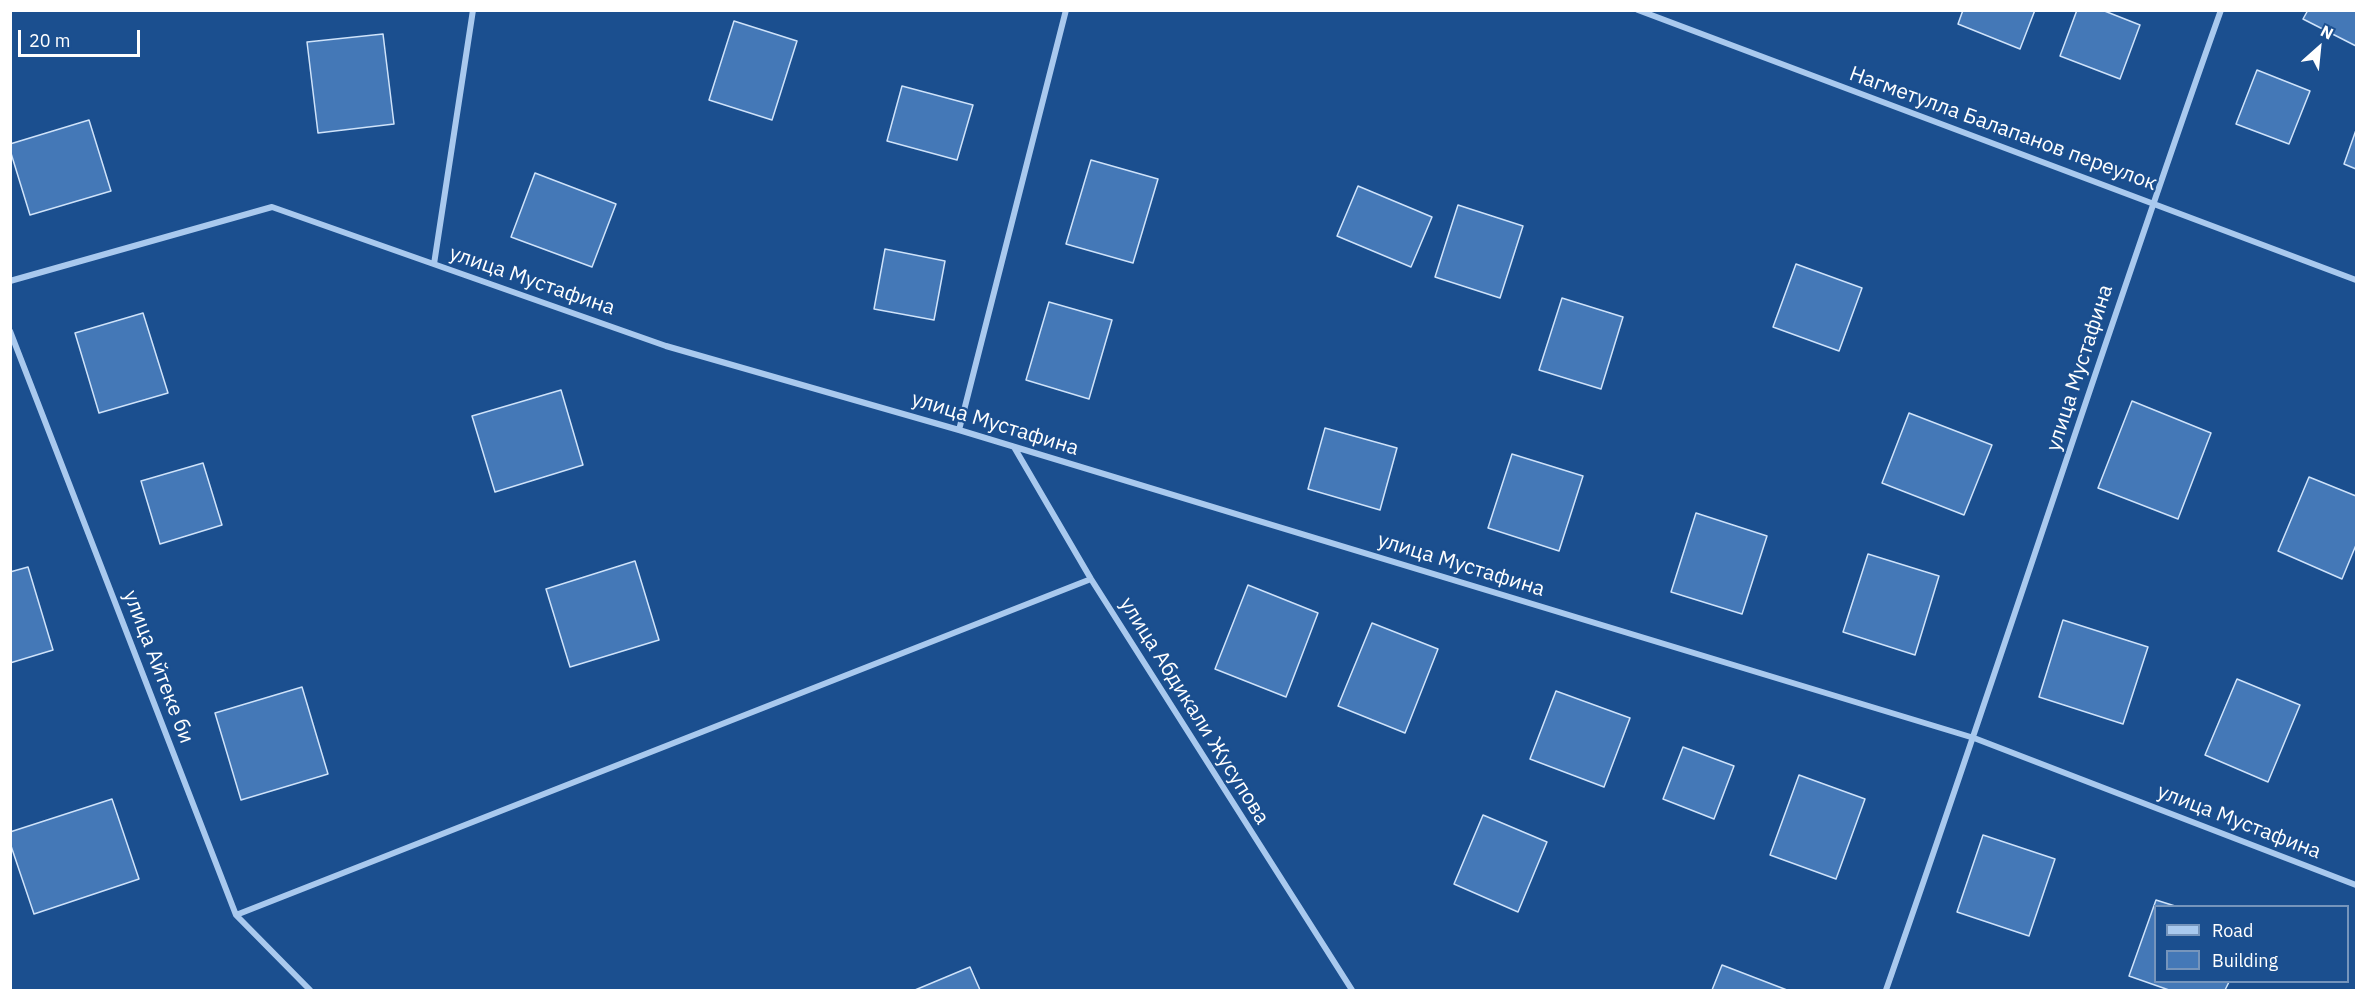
<!DOCTYPE html>
<meta charset="utf-8">
<style>
body{margin:0}
#map{position:relative;width:2367px;height:1001px;overflow:hidden;background:#1b4f8f;font-family:"IBM Plex Sans",sans-serif}
canvas{display:block}
.frame{position:absolute;inset:0;border:12px solid #fff;pointer-events:none}
.legend{position:absolute;left:2154px;top:905px;width:195px;height:78px;box-sizing:border-box;background:#1b4f8f;border:2px solid #7695bc;margin:0;padding:8px 10px;list-style:none;font-size:18px;color:#fff}
.legend li{display:flex;align-items:center;gap:12px;height:30px}
.legend b{width:30px;border:2px solid #7695bc}
.north{position:absolute;left:2289px;top:18px;width:60px;height:60px;-webkit-text-stroke:4px #1b4f8f;paint-order:stroke;rotate:27deg;font-size:16px;font-weight:700;line-height:24px;text-align:center;color:#fff}
.north::after{content:'';display:block;margin:auto;width:21px;height:27px;background:#fff;clip-path:polygon(50% 0,100% 100%,50% 72%,0 100%)}
.scale{position:absolute;left:18px;top:30px;width:122px;height:27px;box-sizing:border-box;border:3px solid #fff;border-top:0;padding-left:8px;font-size:18px;line-height:21px;white-space:nowrap;color:#fff;-webkit-text-stroke:4px #1b4f8f;paint-order:stroke}
</style>
<div id="map">
<canvas width="2367" height="1001"></canvas>
<div class="frame"></div>
<ul class="legend">
<li><b style="height:8px;background:#a9c9ee"></b>Road</li>
<li><b style="height:16px;background:#4478b7"></b>Building</li>
</ul>
<div class="north">N</div>
<div class="scale">20 m</div>
</div>
<script>
const ctx = document.querySelector('canvas').getContext('2d');
ctx.lineJoin = 'round';
function fillPath(path, color) { ctx.fillStyle = color; ctx.fill(path, 'evenodd'); }
function trace(path, color, width, dash) { ctx.strokeStyle = color; ctx.lineWidth = width; ctx.lineCap = dash ? 'butt' : 'round'; ctx.setLineDash(dash || []); ctx.stroke(path); }
function label(font, color, halo, rows, align = 'center') {
  ctx.font = font + ' "IBM Plex Sans",sans-serif'; ctx.lineWidth = 4.5; ctx.setLineDash([]); ctx.textBaseline = 'middle'; ctx.strokeStyle = halo; ctx.fillStyle = color; for (const [text, x, y, turn = 0] of rows) {
    ctx.save(); ctx.translate(x, y); ctx.rotate((+turn || 0) * Math.PI / 180); ctx.textAlign = isNaN(turn) ? turn : align; if (halo) ctx.strokeText(text, 0, 0); ctx.fillText(text, 0, 0); ctx.restore();
  }
}
const building = new Path2D(`
 M1963 10H2035L2020 49 1958 24Z
 M2077 10H2102L2140 25 2120 79 2060 56Z
 M2308 10H2356V46L2303 19Z
 M734 21 797 41 772 120 709 100Z
 M383 34 394 124 318 133 307 42Z
 M2257 70 2310 91 2289 144 2236 124Z
 M902 86 973 105 957 160 887 141Z
 M89 120 111 191 30 215 10 150V144Z
 M2356 130V169L2344 164Z
 M1091 160 1158 179 1133 263 1066 244Z
 M535 173 616 204 592 267 511 237Z
 M1358 186 1432 217 1411 267 1337 236Z
 M1458 205 1523 226 1500 298 1435 277Z
 M885 249 945 261 934 320 874 309Z
 M1796 264 1862 288 1839 351 1773 327Z
 M1562 298 1623 317 1601 389 1539 370Z
 M1049 302 1112 320 1089 399 1026 380Z
 M143 313 168 393 99 413 75 333Z
 M561 390 583 465 495 492 472 416Z
 M2132 401 2211 433 2178 519 2098 488Z
 M1909 413 1992 445 1964 515 1882 483Z
 M1325 428 1397 448 1380 510 1308 489Z
 M1512 454 1583 476 1559 551 1488 528Z
 M203 463 222 525 160 544 141 481Z
 M2309 477 2356 496V545L2342 579 2278 551Z
 M1696 513 1767 536 1742 614 1671 592Z
 M1868 554 1939 576 1915 655 1843 632Z
 M635 561 659 640 570 667 546 589Z
 M28 567 53 650 10 663V572Z
 M1248 585 1318 613 1286 697 1215 669Z
 M2063 620 2148 647 2123 724 2039 697Z
 M1372 623 1438 649 1405 733 1338 706Z
 M2237 679 2300 705 2268 782 2205 755Z
 M302 687 328 774 241 800 215 713Z
 M1556 691 1630 718 1604 787 1530 759Z
 M1683 747 1734 766 1714 819 1663 799Z
 M1799 775 1865 799 1836 879 1770 855Z
 M112 799 139 879 34 914 10 843V832Z
 M1483 815 1547 842 1518 912 1454 884Z
 M1983 835 2055 859 2029 936 1957 912Z
 M2156 900 2175 906H2156V982H2229L2225 990H2169L2129 976Z
 M1722 965 1787 990H1712Z
 M970 967 980 990H915Z`);
fillPath(building, '#4478b7');
trace(building, '#cfe3fa', 1.5);
trace(new Path2D(`
 M1638 10 2356 280
 M434 264 473 10
 M10 281 272 207 666 346 959 430 1974 738 2356 885
 M10 331 236 915 310 990
 M959 430 1066 10
 M1014 447 1091 579 1352 990
 M236 915 1091 579
 M1886 990C2000 665 2105 336 2221 10`), '#a9c9ee', 6);
label('21px', '#fff', '#1b4f8f', [
 ["Нагметулла Балапанов переулок",2003,129,20],
 ["улица Мустафина",532,281,19],
 ["улица Мустафина",2080,368,-72],
 ["улица Мустафина",995,424,17],
 ["улица Мустафина",1461,565,17],
 ["улица Айтеке би",158,667,69],
 ["улица Абдикали Жусупова",1194,711,58],
 ["улица Мустафина",2239,822,21]
]);
</script>
